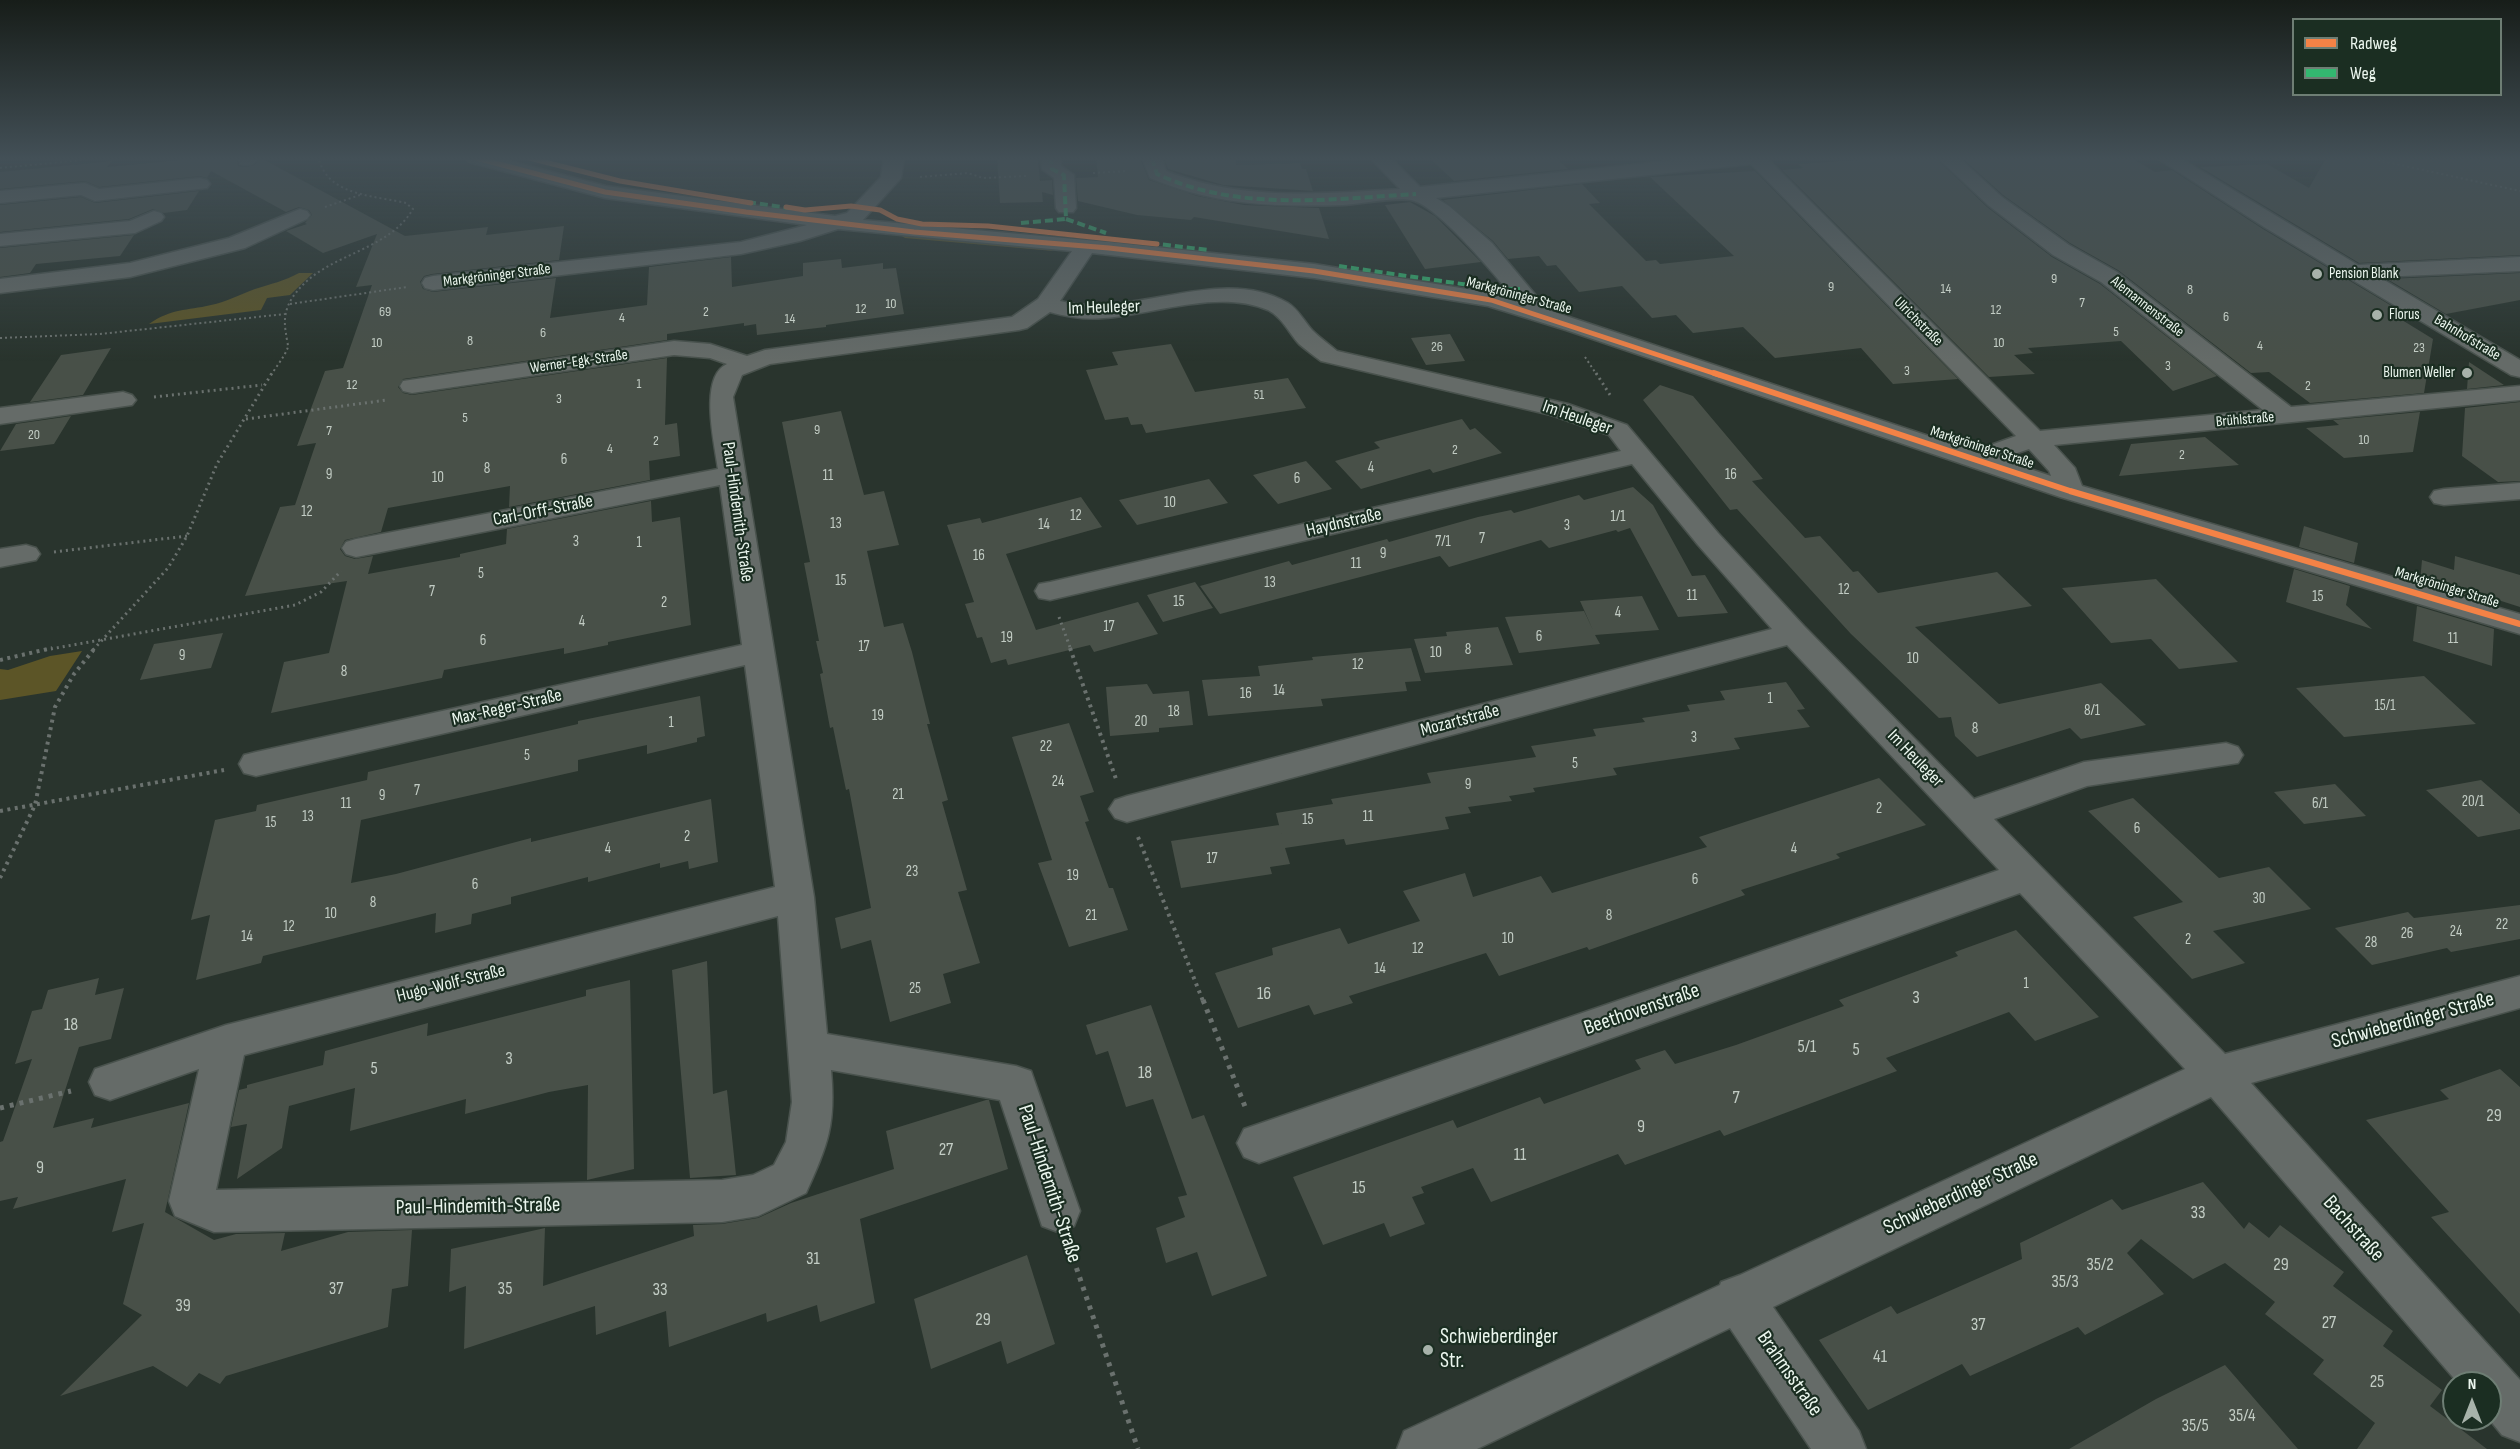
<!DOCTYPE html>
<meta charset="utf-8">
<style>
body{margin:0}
#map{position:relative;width:2520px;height:1449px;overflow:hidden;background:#29342d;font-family:"Sofia Sans Condensed",sans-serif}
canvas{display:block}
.legend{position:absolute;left:2292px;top:18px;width:210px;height:78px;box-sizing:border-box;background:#1b2e22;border:2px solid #6e7e74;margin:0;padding:8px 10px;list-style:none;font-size:18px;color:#ebf6ee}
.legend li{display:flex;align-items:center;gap:12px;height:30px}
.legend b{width:30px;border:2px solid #6e7e74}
.north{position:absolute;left:2442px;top:1371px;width:60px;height:60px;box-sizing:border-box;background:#1b2e22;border:2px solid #6e7e74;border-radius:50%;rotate:0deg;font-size:16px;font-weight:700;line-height:24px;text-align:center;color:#ebf6ee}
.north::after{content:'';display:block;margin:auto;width:21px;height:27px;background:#a7b2aa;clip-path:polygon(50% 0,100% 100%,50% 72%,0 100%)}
</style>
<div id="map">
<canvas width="2520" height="1449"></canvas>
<ul class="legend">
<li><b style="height:8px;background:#f48246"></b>Radweg</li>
<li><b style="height:8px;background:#33b770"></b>Weg</li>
</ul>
<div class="north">N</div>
</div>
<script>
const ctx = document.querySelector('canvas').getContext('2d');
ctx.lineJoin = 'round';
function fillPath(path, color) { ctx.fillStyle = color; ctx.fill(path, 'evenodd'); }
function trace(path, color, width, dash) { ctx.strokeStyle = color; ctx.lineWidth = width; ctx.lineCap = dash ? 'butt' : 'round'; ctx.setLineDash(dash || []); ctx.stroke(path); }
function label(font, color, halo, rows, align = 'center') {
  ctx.font = font + ' "Sofia Sans Condensed",sans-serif'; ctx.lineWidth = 4.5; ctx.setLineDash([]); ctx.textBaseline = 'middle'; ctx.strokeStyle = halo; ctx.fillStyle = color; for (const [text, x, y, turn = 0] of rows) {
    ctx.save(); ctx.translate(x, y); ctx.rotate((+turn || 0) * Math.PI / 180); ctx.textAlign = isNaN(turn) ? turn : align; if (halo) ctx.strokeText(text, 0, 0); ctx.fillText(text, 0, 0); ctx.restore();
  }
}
fillPath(new Path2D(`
 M900 235 1045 248 1054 251 905 238Z
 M299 273H313L290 295 267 298 261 310 149 324C172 308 186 311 211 305 226 302 241 294 255 289 271 284 284 281 299 273Z
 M82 651 56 691 0 700V669L8 670 50 656Z`), '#5c5527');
fillPath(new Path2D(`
 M189 158H237L238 166 246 167 254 165 261 158 405 236 488 227 486 235 564 226 559 260 432 274 424 276 420 282 423 289 433 292 556 278 550 318 647 305 649 267 731 257 732 287 803 276V263L841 259 842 268 883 263V269L896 268 904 314 826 325V327L757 335 756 324 744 326V323L667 334V340L403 379 398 387 403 393 412 395 667 358 665 425 677 423 680 456 649 461 650 480 509 507 510 486 388 508 381 532 345 540 340 549 345 556 355 559 373 556 368 574 460 557V554L506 544 507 529 651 501 652 522 680 517 691 625 608 642V645L564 654V648L444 670 442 678 271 713 284 662 329 653 347 581 245 596 280 507 295 505 316 443 297 446 325 371 343 368 372 285 356 287 377 234 323 253 286 231 307 224 305 223 312 215 309 210 299 207 286 212 211 171 207 178 200 176 99 187 85 181 0 189V172L112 161 107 167 191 159Z
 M997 158H1038L1040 181 1052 180 1053 195 1042 192 1043 202 1000 203Z
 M1096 158H1140L1149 180 1197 196 1244 205 1319 208 1329 239 1194 217 1191 220 1137 215 1078 201 1076 178 1098 177Z
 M1164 158H1236V165L1300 163 1302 169H1306L1313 191 1223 185 1168 169Z
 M1429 158H1556L1568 169 1454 181Z
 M1888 158H1936L1987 207 2052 257 2100 284 2217 376 2173 391 2121 341 2028 348 2033 353 2014 355 2035 374 1989 377 1782 170 1803 168 1798 164Z
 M1962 158H2132L2155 172 2172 170 2263 229 2412 318 2402 320 2433 339 2424 393 2310 403 2269 372 2251 373 2118 270 2070 243 2003 195Z
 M2326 158H2520V255L2359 263 2200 167 2267 164 2309 188Z
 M1755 171 1958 379 1893 384 1861 348 1775 358 1743 327 1693 333 1676 315 1652 318 1622 286 1579 292 1556 265 1547 266 1539 256 1508 259 1493 241 1443 200 1582 184 1600 203 1589 204 1646 261 1656 260 1660 264 1734 256 1650 177Z
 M199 191 187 210 164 213 153 209 129 219 0 232V205L81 197 95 203Z
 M1410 202 1435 216 1481 262 1425 269 1385 205Z
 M134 235 120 256 36 264 30 273 0 277V248Z
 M2520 273V300L2446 314 2387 279Z
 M1450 334 1465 361 1426 365 1411 338Z
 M1171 344 1195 392 1288 378 1306 408 1146 433 1142 424 1131 425 1128 417 1105 420 1086 370 1118 365 1112 352Z
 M111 348 83 395 30 402 61 355Z
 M2469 362 2504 385 2467 389Z
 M1660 385 1693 396 1763 479 1752 481 1805 538 1820 536 1853 572 1858 571 1878 593 1997 572 2032 606 1915 627 1999 704 2101 683 2146 725 2081 739 2070 728 1977 757 1955 736 1951 717 1939 718 1851 634 1737 509 1730 510 1643 400Z
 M2520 402V481L2498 482 2462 456 2465 408Z
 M841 411 864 495 884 491 899 545 867 551 884 627 903 623 912 652 930 724H927L948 800 942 802 967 890 958 892 980 963 943 974 951 1003 890 1022 871 940 841 949 835 918 871 908 849 789 846 790 833 727 830 728 820 674 823 673 816 641H819L804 563 810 562 782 422Z
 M2420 412 2413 452 2344 458 2306 428 2339 425 2333 420Z
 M71 416 54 444 0 451 16 424Z
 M1462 419 1470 430 1475 428 1502 453 1433 473 1430 469 1361 489 1335 461 1380 448 1374 442Z
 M2205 437 2239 465 2119 476 2131 444Z
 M1306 461 1332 489 1278 504 1253 475Z
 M1209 479 1228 503 1137 525 1119 500Z
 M1633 487 1653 505 1692 576 1705 575 1728 613 1678 617 1630 528 1618 532 1616 530 1549 548 1541 540 1449 567 1440 556 1220 614 1200 586 1289 561 1292 565 1387 539 1389 542 1478 517 1511 510 1514 513 1579 495 1584 500Z
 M1081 497 1102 527 1006 554 1036 630 1138 602 1158 634 1094 652 1090 645 1008 665 1006 659 991 663 982 637 977 638 965 604 974 602 947 525 980 518 982 523Z
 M2304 526 2358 543 2354 563 2299 547Z
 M2455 556 2520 575V607L2495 599V604L2420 582 2422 560 2454 570Z
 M2294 569 2350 586 2346 605 2372 629 2286 602Z
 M2156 579 2238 662 2179 669 2151 639 2111 643 2062 588Z
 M1195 582 1213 608 1163 622 1147 595Z
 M1642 596 1659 630 1595 635 1600 644 1519 653 1505 617 1584 611 1593 630 1580 601Z
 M2417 606 2494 629 2492 666 2413 641Z
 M1498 627 1513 665 1425 673 1414 639 1447 636 1446 632Z
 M223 633 211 668 140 680 154 644Z
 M1411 648 1421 681 1405 682 1407 691 1321 699 1323 706 1208 716 1202 680 1260 676 1258 666 1313 660 1312 657Z
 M2424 676 2476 724 2344 737 2296 688Z
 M1786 682 1805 709 1797 710 1810 727 1734 738 1740 749 1613 768 1617 775 1533 788 1535 792 1509 796 1512 801 1468 807 1471 813 1445 817 1449 829 1346 845 1344 839 1285 848 1290 864 1270 867 1272 874 1181 888 1171 841 1279 825 1282 837 1276 813 1333 804 1331 799 1431 783 1427 773 1536 757 1531 746 1596 736 1593 729 1645 722 1642 718 1690 711 1687 705 1725 700 1720 691Z
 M1147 684 1153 694 1189 691 1193 725 1159 728V732L1110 736 1106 687Z
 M700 696 705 736 697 738V742L647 754V745L578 760V771L361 820 351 883 396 874 531 838V842L711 799 718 862 689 869 688 861 660 868V863L588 882V877L511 897V904L472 914 471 924 435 933 436 913 263 956 261 963 196 980 210 915 191 920 215 820 256 811 257 805 367 780 368 772 578 724V721Z
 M1069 723 1094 792 1080 796 1089 821 1085 822 1109 888H1113L1128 930 1069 947 1038 863 1052 860 1012 737Z
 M1879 778 1926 825 1836 854 1840 858 1741 890 1745 895 1589 950 1587 947 1499 976 1486 953 1349 996 1353 1003 1314 1015 1309 1005 1238 1028 1215 973 1273 955 1272 948 1340 928 1348 944 1420 921 1403 891 1465 873 1473 897 1541 876 1552 893 1707 847 1699 837Z
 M2481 780 2520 814V829L2478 837 2426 790Z
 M2335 784 2366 816 2304 824 2274 792Z
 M2133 798 2219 878 2269 867 2311 909 2213 931 2245 963 2192 979 2133 917 2183 902 2088 811Z
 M2520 905V939L2451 952 2447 948 2372 965 2335 928 2408 912 2414 918Z
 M2016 930 2099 1017 2035 1041 2009 1012 1886 1058 1897 1071 1724 1136 1720 1130 1625 1165 1618 1154 1491 1202 1473 1168 1421 1187 1424 1193 1412 1197 1425 1224 1390 1237 1384 1223 1323 1245 1293 1177 1453 1120 1457 1128 1540 1097 1544 1104 1641 1069 1635 1060 1665 1050 1675 1064 1736 1045 1844 1006 1839 1000 1958 956 1955 952Z
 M707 961 713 1094 727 1090 736 1175 690 1178 672 970Z
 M99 978 95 995 124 988 111 1039 79 1047 53 1128 94 1118 91 1128 189 1103 165 1212 214 1240 236 1234 285 1233 281 1251 348 1232 412 1230 408 1286 392 1289 388 1327 226 1376 220 1384 199 1373 187 1387 153 1366 60 1396 142 1315 123 1304 144 1223 112 1232 126 1179 13 1209 18 1197 0 1201V1142L3 1141 32 1059 15 1064 32 1011 42 1009 48 990Z
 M630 980 634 1169 587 1180 588 1085 549 1092 465 1114 466 1099 350 1131 355 1088 289 1106 282 1148 237 1179 247 1124 231 1127 239 1090 247 1088V1085L323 1065 325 1051 428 1023 427 1036 586 996V990Z
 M1151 1005 1192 1119 1204 1115 1267 1276 1212 1296 1197 1252 1166 1263 1156 1228 1185 1217 1178 1197 1187 1195 1153 1099 1126 1107 1108 1051 1096 1055 1086 1025Z
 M2500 1069 2520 1087V1314L2431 1217 2449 1212 2366 1120 2449 1099 2440 1090Z
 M986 1100H989L1008 1169 860 1219 875 1303 820 1322 817 1305 767 1322 766 1313 669 1347 666 1311 596 1335 595 1306 464 1349 466 1286 449 1292 451 1249 545 1228 543 1286 694 1236 693 1225 722 1224 758 1218 791 1203 894 1169 886 1131Z
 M2203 1182 2244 1229 2249 1222 2269 1238 2280 1225 2344 1272 2333 1286 2393 1331 2383 1346 2442 1390 2430 1406 2487 1449H2357L2375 1423 2313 1374 2324 1360 2265 1314 2275 1302 2225 1263 2193 1279 2141 1239 2127 1253 2164 1294 2085 1335 2078 1327 1970 1376 1962 1364 1868 1410 1819 1340 1891 1306 1897 1314 2022 1259 2020 1243 2112 1199 2122 1210Z
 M1027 1255 1055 1344 1007 1364 1001 1341 931 1369 914 1299Z
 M2225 1365 2298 1449H2069L2156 1399Z`), '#485048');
const minor = new Path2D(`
 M239 158H259C253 165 249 166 240 164Z
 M466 158H498L606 186 835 216 847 213 881 177 884 158H904L901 178 863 220 1109 242 1314 264 1491 293 1516 300C1497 278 1438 205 1411 200 1395 197 1361 204 1343 205 1274 207 1213 205 1150 178L1142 158H1162L1166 171C1240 201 1321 194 1400 189L1370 158H1391L1420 187 1696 158H1767L2040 431 2263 410 2101 282 2053 255 1988 205 1938 158H1959L2002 197 2069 245 2117 272 2291 407 2520 386V400L2054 445 2075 468 2082 486 2520 614V634L2060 497 1566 330 1488 306 1314 278 1092 253 1060 301C1132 320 1220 263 1288 303 1298 309 1304 321 1312 330 1320 338 1329 344 1337 351L1568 404 1627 425 1718 533 1804 626 1974 799 2084 762 2226 743 2238 747 2243 755 2238 763 2087 786 1994 819 2225 1054 2520 976V1008L2251 1083 2520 1380V1442L2502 1435 2489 1419 2490 1383H2458L2211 1097 1773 1307 1859 1431 1866 1449H1811L1730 1328 1477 1449H1397L1404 1431 1720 1285 1721 1282 1740 1275 2185 1069 2020 893 1259 1163 1244 1157 1237 1143 1244 1129 1999 870 1787 645 1127 822 1115 818 1109 809 1115 800 1127 796 1772 629 1698 545 1632 464 1050 600 1039 598 1035 591 1039 584 1050 582 1621 451 1609 435 1551 415 1321 361C1313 355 1306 350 1299 344 1289 333 1282 317 1268 310 1218 289 1156 314 1104 318 1085 320 1068 317 1050 312L1027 328 1019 330 770 364 742 375 733 397 814 897 827 1034 1016 1066 1031 1071 1080 1211 1074 1226 1058 1232 1042 1226 1000 1100 831 1070C836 1125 828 1144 806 1193L758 1216 722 1222 214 1232 175 1216 169 1201 199 1069 110 1100 95 1095 89 1082 95 1069 226 1025 775 887 745 665 256 776 244 773 239 764 244 755 256 752 742 645 720 485 356 557 346 554 342 548 346 542 356 539 718 469C715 445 698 377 727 364L710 358 674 355 412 393 403 391 400 386 403 381 674 341 710 344 747 356 765 350 1012 317 1038 299 1072 251 838 229 800 241 741 254 433 290 425 288 422 283 425 278 433 276 741 242 807 225 605 198 469 162ZM1751 164 2016 436 1974 451 1548 310 1492 243 1449 206 1436 198ZM2029 449 2049 471 2051 476 2000 459ZM778 916 792 1102 786 1142 774 1165 753 1175 722 1180 216 1190 244 1055Z
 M1041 158H1061V166L1074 175 1076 208 1073 212H1059L1056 208 1054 178 1042 169Z
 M2157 158H2180L2358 265 2520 257V271L2379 277 2520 360V377L2511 375 2264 227Z
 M200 178 207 180 210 184 207 188 95 201 81 195 0 203V191L85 183 99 189Z
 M300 209 307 211 310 215 307 219 245 248 130 277 0 293V279L130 263 229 238Z
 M154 211 161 213 164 217 161 221 135 233 0 246V234L130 221Z
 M123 392 132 395 136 400 132 405 0 424V408Z
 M2520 483V499L2444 505 2434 503 2430 497 2434 491 2444 489Z
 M26 545 36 548 40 554 36 560 0 567V549Z`);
trace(minor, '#49524d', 3);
trace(new Path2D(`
 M2368 158 2520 191
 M0 168 103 158
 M1093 173 1127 171
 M920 177 968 173 983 178 1026 176
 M325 207 363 194
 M290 304 407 287
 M0 338 100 334 285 314
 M1585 357 1597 375
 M271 375C276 367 285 356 288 347 288 343 286 337 286 333 283 319 286 305 295 294 325 253 387 253 413 209L406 203C377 196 330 196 320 162L314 158`), '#6a716e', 2, [2, 3]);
trace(new Path2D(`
 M1596 373 1612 398
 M154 397 262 385
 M246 419 387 400
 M54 552 187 536
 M1059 617 1071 650
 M45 650 295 605 321 592 341 571
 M93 650 168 568 187 536 217 464 272 373`), '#6a716e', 3, [2, 4]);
trace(new Path2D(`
 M1070 648 1116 779
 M0 660 52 648
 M0 811 224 770
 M1138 837 1203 1001
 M0 878 35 805 55 707 74 674 95 648`), '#6a716e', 4, [3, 4.5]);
trace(new Path2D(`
 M1203 1000 1246 1109
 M0 1108 71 1091
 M1070 1249 1138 1449`), '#6a716e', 5, [4, 6]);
fillPath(minor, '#656b68');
trace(new Path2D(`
 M1152 158 1157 174C1238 212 1330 199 1416 194
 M748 202 789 208
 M1066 219 1106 233
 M1021 223 1066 219 1064 175 1052 169 1051 158
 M1151 243 1208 250
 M1339 266 1496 289H1520`), '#33b770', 4, [8, 4]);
trace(new Path2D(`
 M476 158 605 192 746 212 914 232 1109 248 1314 271 1491 300 1719 375
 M529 158 620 181 751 203
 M786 207 805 210 851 206 880 210 897 219 922 224 988 226 1157 244`), '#f48246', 5);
trace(new Path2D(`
 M1714 373 2070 491 2520 624`), '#f48246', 6);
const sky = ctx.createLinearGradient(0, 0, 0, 361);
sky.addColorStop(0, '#171d19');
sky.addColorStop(0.44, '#435057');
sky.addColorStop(1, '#43505700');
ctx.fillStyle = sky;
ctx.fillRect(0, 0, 2520, 361);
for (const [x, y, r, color] of [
 [2317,274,6,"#a7b2aa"],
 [2377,315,6,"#a7b2aa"],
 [2467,373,6,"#a7b2aa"],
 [1428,1350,6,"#a7b2aa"]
]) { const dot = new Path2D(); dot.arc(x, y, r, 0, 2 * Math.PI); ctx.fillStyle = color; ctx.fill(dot); trace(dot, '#1b2e22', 2); }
label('14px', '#c2ccc4', null, [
 ["9",2054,279],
 ["9",1831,287],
 ["14",1946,289],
 ["8",2190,290],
 ["7",2082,303],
 ["10",891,304],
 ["12",861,309],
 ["12",1996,310],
 ["69",385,312],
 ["2",706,312],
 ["6",2226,317],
 ["4",622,318],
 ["14",790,319],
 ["5",2116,332],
 ["6",543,333],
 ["8",470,341],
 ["10",377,343],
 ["10",1999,343],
 ["4",2260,346],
 ["26",1437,347],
 ["23",2419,348],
 ["3",2168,366],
 ["3",1907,371],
 ["1",639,384],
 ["12",352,385],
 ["2",2308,386],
 ["51",1259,395],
 ["3",559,399],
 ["5",465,418],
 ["9",817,430],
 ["7",329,431],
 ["20",34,435],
 ["10",2364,440],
 ["2",656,441],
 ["4",610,449],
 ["2",1455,450],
 ["2",2182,455]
]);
label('15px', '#ebf6ee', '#1b2e22', [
 ["Pension Blank",2329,274],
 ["Florus",2389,315],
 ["Blumen Weller",2455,373,"right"]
], 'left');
label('15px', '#ebf6ee', '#1b2e22', [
 ["Markgröninger Straße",497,276,-7],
 ["Markgröninger Straße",1519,296,15],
 ["Alemannenstraße",2147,307,38],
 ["Ulrichstraße",1918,322,45],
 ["Bahnhofstraße",2467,338,31],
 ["Werner-Egk-Straße",579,362,-8],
 ["Brühlstraße",2245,420,-5],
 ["Markgröninger Straße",1982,448,18],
 ["Markgröninger Straße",2447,588,17]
]);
label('15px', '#c2ccc4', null, [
 ["6",564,460],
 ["4",1371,468],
 ["8",487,469],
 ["9",329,475],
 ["16",1731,475],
 ["11",828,476],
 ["10",438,478],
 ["6",1297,479],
 ["10",1170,503],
 ["12",307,512],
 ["12",1076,516],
 ["1/1",1618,517],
 ["13",836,524],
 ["14",1044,525],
 ["3",1567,526],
 ["7",1482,539],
 ["3",576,542],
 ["7/1",1443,542],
 ["1",639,543],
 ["9",1383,554],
 ["16",979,556],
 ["11",1356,564],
 ["5",481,574],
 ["15",841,581],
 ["13",1270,583],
 ["12",1844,590],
 ["7",432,592],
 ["11",1692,596],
 ["15",2318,597],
 ["15",1179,602],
 ["2",664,603],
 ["4",1618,613],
 ["4",582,622],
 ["17",1109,627],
 ["6",1539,637],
 ["19",1007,638],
 ["11",2453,639],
 ["6",483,641],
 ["17",864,647],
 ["8",1468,650],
 ["10",1436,653],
 ["9",182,656],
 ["10",1913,659],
 ["12",1358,665],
 ["8",344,672],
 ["14",1279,691],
 ["16",1246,694],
 ["1",1770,699],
 ["15/1",2385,706],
 ["8/1",2092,711],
 ["18",1174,712],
 ["19",878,716],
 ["20",1141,722],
 ["1",671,723],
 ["8",1975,729],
 ["3",1694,738],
 ["22",1046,747],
 ["5",527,756],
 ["5",1575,764],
 ["24",1058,782],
 ["9",1468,785],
 ["7",417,791],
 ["21",898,795],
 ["9",382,796],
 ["20/1",2473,802],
 ["11",346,804],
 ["6/1",2320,804],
 ["2",1879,809],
 ["13",308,817],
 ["11",1368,817],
 ["15",1308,820],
 ["15",271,823],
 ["6",2137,829],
 ["2",687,837],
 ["4",608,849],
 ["4",1794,849],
 ["17",1212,859],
 ["23",912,872],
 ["19",1073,876],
 ["6",1695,880],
 ["6",475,885],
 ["30",2259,899],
 ["8",373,903],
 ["10",331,914],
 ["21",1091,916],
 ["8",1609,916],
 ["22",2502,925],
 ["12",289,927],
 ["24",2456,932],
 ["26",2407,934],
 ["14",247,937],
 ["10",1508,939],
 ["2",2188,940],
 ["28",2371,943],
 ["12",1418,949],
 ["14",1380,969],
 ["1",2026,984],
 ["25",915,989]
]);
label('18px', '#ebf6ee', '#1b2e22', [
 ["Im Heuleger",1104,308,-2],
 ["Im Heuleger",1577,418,19],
 ["Carl-Orff-Straße",543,511,-11],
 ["Paul-Hindemith-Straße",737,512,82],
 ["Haydnstraße",1344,523,-13],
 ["Max-Reger-Straße",507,708,-13],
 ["Mozartstraße",1460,721,-15],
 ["Im Heuleger",1915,759,46],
 ["Hugo-Wolf-Straße",451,984,-14]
]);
label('18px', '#c2ccc4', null, [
 ["16",1264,994],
 ["3",1916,998],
 ["18",71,1025],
 ["5/1",1807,1047],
 ["5",1856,1050],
 ["3",509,1059],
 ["5",374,1069],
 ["18",1145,1073],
 ["7",1736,1098],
 ["29",2494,1116],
 ["9",1641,1127],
 ["27",946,1150],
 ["11",1520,1155],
 ["9",40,1168],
 ["15",1359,1188],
 ["33",2198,1213],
 ["31",813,1259],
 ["35/2",2100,1265],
 ["29",2281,1265],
 ["35/3",2065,1282],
 ["37",336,1289],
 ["35",505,1289],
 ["33",660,1290],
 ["39",183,1306],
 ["29",983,1320],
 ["27",2329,1323],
 ["37",1978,1325],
 ["41",1880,1357],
 ["25",2377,1382],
 ["35/4",2242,1416],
 ["35/5",2195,1426]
]);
label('21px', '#ebf6ee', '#1b2e22', [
 ["Beethovenstraße",1642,1010,-19],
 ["Schwieberdinger Straße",2413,1021,-15],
 ["Paul-Hindemith-Straße",1049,1184,72],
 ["Schwieberdinger Straße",1961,1194,-25],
 ["Paul-Hindemith-Straße",478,1207,-1],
 ["Bachstraße",2353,1229,48],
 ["Brahmsstraße",1789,1374,55]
]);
label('21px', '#ebf6ee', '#1b2e22', [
 ["Schwieberdinger",1440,1338],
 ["Str.",1440,1362]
], 'left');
</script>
